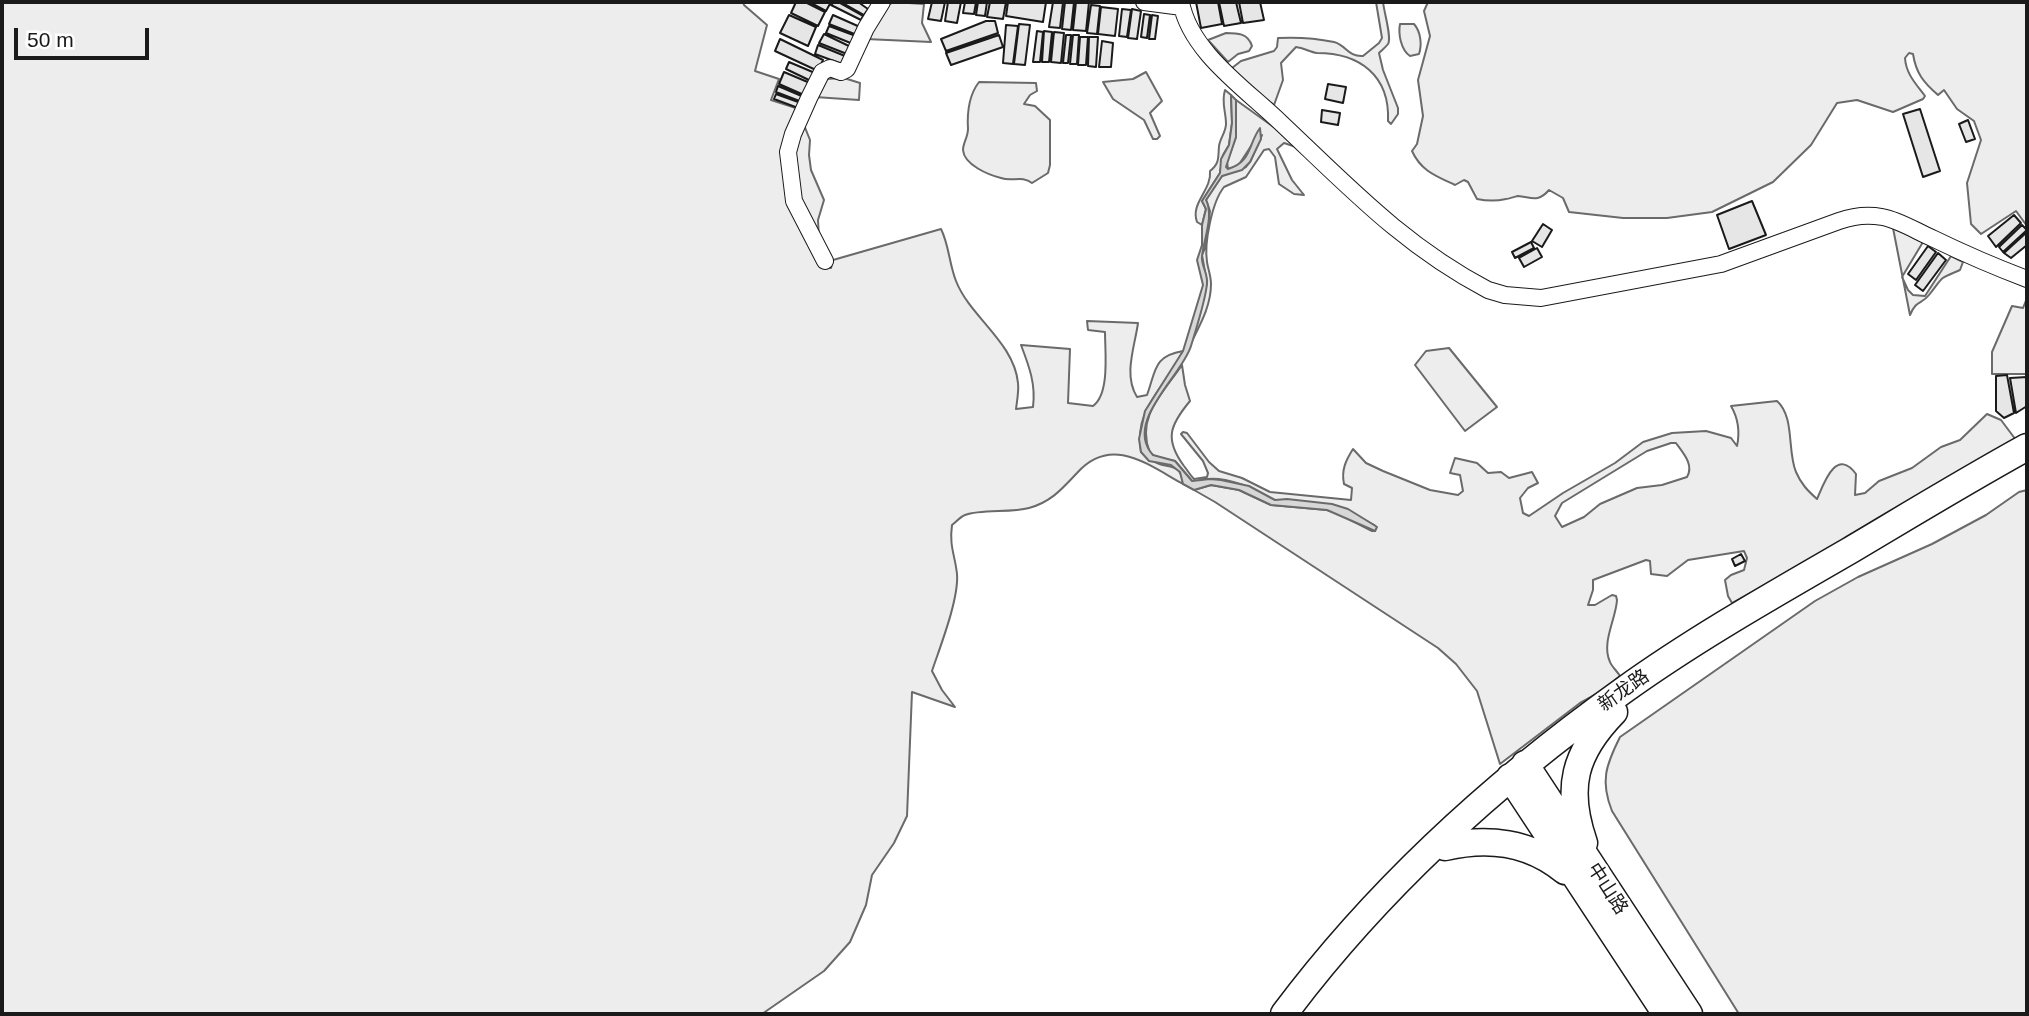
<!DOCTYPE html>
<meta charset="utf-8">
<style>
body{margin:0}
#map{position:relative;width:2029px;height:1016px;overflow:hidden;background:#fff;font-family:Arial,sans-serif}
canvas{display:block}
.frame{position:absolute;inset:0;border:4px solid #1a1a1a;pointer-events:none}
.scale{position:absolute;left:14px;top:28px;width:135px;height:32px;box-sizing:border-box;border:4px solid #1a1a1a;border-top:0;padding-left:9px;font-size:21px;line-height:24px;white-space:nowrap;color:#1a1a1a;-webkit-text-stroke:5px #fff;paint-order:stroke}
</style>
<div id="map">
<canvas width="2029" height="1016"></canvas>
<div class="frame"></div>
<div class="scale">50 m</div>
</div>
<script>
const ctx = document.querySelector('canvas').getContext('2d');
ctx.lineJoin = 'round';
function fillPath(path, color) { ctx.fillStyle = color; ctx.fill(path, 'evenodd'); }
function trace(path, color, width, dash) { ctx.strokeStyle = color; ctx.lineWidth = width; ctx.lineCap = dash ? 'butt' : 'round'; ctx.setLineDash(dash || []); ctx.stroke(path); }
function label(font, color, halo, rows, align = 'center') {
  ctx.font = font + ' Arial,"Noto Sans SC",sans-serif'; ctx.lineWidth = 5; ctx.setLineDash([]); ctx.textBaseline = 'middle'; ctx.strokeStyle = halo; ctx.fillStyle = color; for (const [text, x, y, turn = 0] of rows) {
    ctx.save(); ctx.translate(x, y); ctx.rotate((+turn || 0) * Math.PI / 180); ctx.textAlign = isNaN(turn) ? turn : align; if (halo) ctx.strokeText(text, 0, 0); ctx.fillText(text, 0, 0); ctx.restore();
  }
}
const green = new Path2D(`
 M2 2H743L744 5 767 25 755 71 779 79 771 100 799 109 784 150 825 265 831 268 833 260 941 229C949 245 949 263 956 281 970 317 1014 342 1018 383 1019 391 1017 401 1016 409L1033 407C1036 384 1029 366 1021 345L1070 349 1068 403 1093 406C1110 394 1105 352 1105 332L1088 330 1087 321 1138 323C1135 346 1123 375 1137 397L1147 395C1156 371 1153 356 1183 351 1167 387 1133 407 1141 452 1146 455 1151 460 1157 463 1171 469 1181 463 1183 484 1147 464 1111 435 1077 473 1062 489 1051 502 1029 508 1011 513 981 509 965 515 960 517 956 522 952 525 949 546 955 555 957 574 959 599 940 647 932 671L942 690 955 707 912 692 907 816 894 843 872 875 866 905 850 942 824 971 762 1014H2Z
 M893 2 924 4 922 23 931 42 866 39 889 5Z
 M1376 2H1383C1384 12 1392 38 1388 44 1385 48 1382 50 1379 53L1383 70 1398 108V114L1391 124 1388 121C1390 75 1359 53 1317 53 1310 52 1304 48 1296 47L1281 63 1283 80 1274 105 1244 83 1232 68 1241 61 1274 51 1277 47 1278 38C1297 37 1315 38 1334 42 1346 45 1348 57 1363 56L1379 43 1382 38Z
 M1428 2H2027V226L2016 211 1981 234 1971 224 1967 183 1981 140 1974 121 1957 109 1944 90 1938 95C1923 82 1916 73 1913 54L1909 53 1905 58C1906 74 1916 84 1925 96L1923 99 1893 112 1857 100 1837 103 1811 145 1773 182 1712 212 1667 218H1623L1569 212 1563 198 1549 190C1538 203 1531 197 1518 196 1517 196 1508 199 1506 199 1497 201 1487 201 1477 199L1468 182 1464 180 1455 185C1436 176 1421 171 1412 151L1417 144 1423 116 1418 80 1430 36 1424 11Z
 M1400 24H1414C1421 32 1422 45 1419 54L1410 56C1401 50 1398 34 1400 24Z
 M1226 33C1237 33 1248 33 1252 46L1249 51 1238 54 1228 62 1208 40Z
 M1146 72 1162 101 1150 113 1160 136 1157 139H1153L1144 120 1113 99 1103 82 1133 79Z
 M844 78 860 83 859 100 815 97 826 79Z
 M979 82 1036 83 1037 91 1030 95 1024 104 1035 106 1050 120V165L1048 173 1032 183C1022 175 1012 182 1001 178 989 175 964 165 963 150 963 143 968 137 968 129 967 113 969 95 979 82Z
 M1225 90 1231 95 1232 123 1229 145 1223 155 1220 173 1202 201 1206 209 1202 225 1197 222C1190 203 1212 190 1210 171 1220 163 1218 157 1219 146 1220 138 1226 132 1226 124 1226 111 1221 103 1225 90Z
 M1236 100 1275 128 1296 147 1284 143 1277 149 1292 180 1304 195 1294 194 1279 184 1275 157 1269 149 1264 150 1246 177 1224 187C1212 202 1204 243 1207 262 1208 269 1211 276 1211 284 1211 305 1201 323 1192 341L1207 283 1202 255 1205 248 1210 211 1206 200 1222 176 1246 167 1250 162 1262 135 1255 140 1238 166 1228 169 1227 162 1236 137Z
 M804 125 810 140 809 155 811 170 824 200 818 220 819 238 797 194 793 153Z
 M1893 228 1923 242 1902 277 1908 290 1913 295 1925 296 1951 256 1963 262 1960 270C1937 280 1945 275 1929 295 1921 305 1917 299 1910 315Z
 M2027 298V374H1992V352L2012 306 2023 308Z
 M1449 348 1497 407 1465 431 1415 365 1426 351Z
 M1182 365 1185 385 1190 401C1170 425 1164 439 1184 466 1188 471 1190 475 1194 479L1207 477 1208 473 1203 461 1181 434 1183 432 1187 433 1209 462 1219 471 1242 478 1270 492 1351 500 1352 488 1344 484C1341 470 1346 460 1353 449L1366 463 1383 471 1430 490 1458 495 1463 491 1460 475 1450 473 1455 458 1477 463 1488 473 1501 472 1509 478 1532 472 1538 483 1528 488 1520 498 1523 513 1529 516 1563 493 1615 463 1643 442 1672 433 1706 431 1731 438 1737 446C1740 432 1738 418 1731 406L1777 401C1795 417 1787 451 1796 472 1801 484 1808 491 1817 499 1824 483 1836 447 1856 474L1855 495 1865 493 1879 481 1912 468 1941 447 1960 440 1987 414 2001 420 2019 444 1732 603 1728 596 1725 580 1731 575 1744 570 1747 558 1744 551 1688 560 1667 576 1651 574 1650 561 1646 560 1593 580V590L1588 605H1595L1612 595 1616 596 1617 600C1616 619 1601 643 1610 662 1612 667 1617 671 1620 676L1602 691 1580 703 1500 764 1477 691 1456 664 1438 648 1215 502 1194 490 1211 485 1239 490 1271 505 1327 510 1339 514 1372 531H1375L1376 527 1374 525C1333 501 1320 503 1275 500 1263 499 1252 487 1240 484 1231 481 1218 478 1208 479 1202 479 1198 482 1192 481L1175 461 1156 457 1150 453C1135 417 1164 392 1182 365ZM1671 443H1676C1684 454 1694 465 1687 477L1662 485 1637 488 1600 504 1584 517 1562 527 1555 516 1562 503 1647 451Z
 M2027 490V1014H1739L1612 811C1600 781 1606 765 1620 737L1815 601 1858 577 1932 544 1986 515 2019 492Z`);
fillPath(green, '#ededed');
trace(green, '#6a6a6a', 2);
const water = new Path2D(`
 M1231 95 1236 100V137L1226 167 1228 169C1252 162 1248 144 1260 128L1261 139 1250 162 1242 170 1222 176 1206 200C1214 215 1204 239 1202 256 1201 265 1208 274 1207 283 1206 299 1196 329 1191 346 1182 376 1123 422 1153 455L1175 461 1192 481 1210 479 1221 480 1249 486 1275 500 1287 499 1332 504 1348 509 1374 525 1377 527 1375 531 1327 510 1271 505 1239 490 1211 485 1194 490 1183 484 1180 472 1171 465 1149 461 1141 452 1139 439 1145 411 1183 351 1203 285 1197 260 1202 245V225L1206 209 1202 201 1220 173 1221 159 1229 145 1232 123Z`);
fillPath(water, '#d7d7d7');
trace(water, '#6a6a6a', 2);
const building = new Path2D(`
 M796 2H805L825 12 818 26 791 13Z
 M809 2H831L826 11Z
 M834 2H838L863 16 861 20 831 5Z
 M841 2H858L868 9 864 15Z
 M932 2H945L941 21 928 19Z
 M948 2H961L957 23 945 21Z
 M965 2H976L974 14 963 13Z
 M978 2H987L985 16 976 15Z
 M990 2H1006L1003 19 987 17Z
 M1008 2H1046L1043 22 1006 16Z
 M1053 2H1063L1060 28 1049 27Z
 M1065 2H1074L1071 30 1062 29Z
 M1076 2H1089L1086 31 1073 30Z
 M1196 2H1218L1222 24 1201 28Z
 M1219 2H1236L1241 23 1224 26Z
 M1239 2H1260L1264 20 1243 23Z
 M1091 5 1100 6 1097 34 1087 33Z
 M1101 7 1118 9 1115 36 1098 34Z
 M1122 9 1131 10 1127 37 1119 36Z
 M1132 9 1141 11 1137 39 1128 38Z
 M1144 14 1150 15 1147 38 1141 37Z
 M789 15 816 27 808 46 780 33Z
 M833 15 860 27 857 35 829 24Z
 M1152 15 1158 16 1155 39H1149Z
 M986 21H995L998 33 946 51 941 39Z
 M1019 24 1030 25 1025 65 1014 64Z
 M1006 25 1018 26 1013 64 1003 63Z
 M829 26 856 36 853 44 826 33Z
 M1037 31 1043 32 1040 62H1033Z
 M1044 31 1052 32 1049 62H1042Z
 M1054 32 1064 33 1061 63 1051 62Z
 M824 34 851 47 847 54 819 43Z
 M999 35 1003 47 951 65 946 53Z
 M1066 35H1071L1068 63H1063Z
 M1073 35H1079L1077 64H1070Z
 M1080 37H1088L1086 65H1078Z
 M1089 37H1098L1096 67 1088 66Z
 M780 39 823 60 818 71 775 51Z
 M1102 41 1113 43 1111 67H1099Z
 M818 45 845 56 842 64 815 54Z
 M789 62 815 73 811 81 786 69Z
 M784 72 810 83 804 95 779 84Z
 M1328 84 1346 87 1343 103 1325 99Z
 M778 86 804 97 802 102 776 92Z
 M776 94 801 103 798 108 774 99Z
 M1920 109 1940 171 1923 177 1903 114Z
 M1322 110 1340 113 1338 125 1321 122Z
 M1968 120 1975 139 1966 142 1959 124Z
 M1752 201 1766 235 1729 249 1717 215Z
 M2014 215 2021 223 1996 247 1988 236Z
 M1543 224 1552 230 1542 247 1532 241Z
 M2022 225 2027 230 2003 252 1999 247Z
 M2027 232V245L2011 258 2004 253Z
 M1531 242 1534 248 1515 258 1512 252Z
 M1928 246 1936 252 1916 280 1908 274Z
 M1537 248 1542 257 1524 267 1519 258Z
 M1938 253 1946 260 1923 291 1915 285Z
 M2007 375 2014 413 2004 418 1996 411V376Z
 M2027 377V406L2016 413 2010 378Z
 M1741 554 1745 561 1735 566 1732 559Z`);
fillPath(building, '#e6e6e6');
trace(building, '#1a1a1a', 2);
const minor = new Path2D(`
 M1144 2 1182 7
 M1181 2C1190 52 1246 89 1281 123 1349 187 1404 246 1488 290L1505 295 1541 298 1721 264 1839 221C1853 216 1866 214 1882 217 1899 220 1916 231 1932 238 1963 253 1995 267 2027 279
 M825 261 794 201 788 152 793 134 809 98 822 72 830 68 841 72 847 69 866 28 882 2`);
const primary = new Path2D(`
 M1525 764 1689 1014
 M1510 777 1666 1014
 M1584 843C1565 788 1574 753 1614 712
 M1445 847C1487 837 1530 842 1565 871
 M1284 1014C1379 887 1495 782 1624 690 1695 639 1773 595 1849 551 1908 516 1967 480 2027 447`);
trace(minor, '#1a1a1a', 18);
trace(primary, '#1a1a1a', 29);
trace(minor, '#fff', 16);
trace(primary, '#fff', 26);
label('19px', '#1a1a1a', '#fff', [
 ["新龙路",1624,691,-35],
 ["中山路",1607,889,57]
]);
</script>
